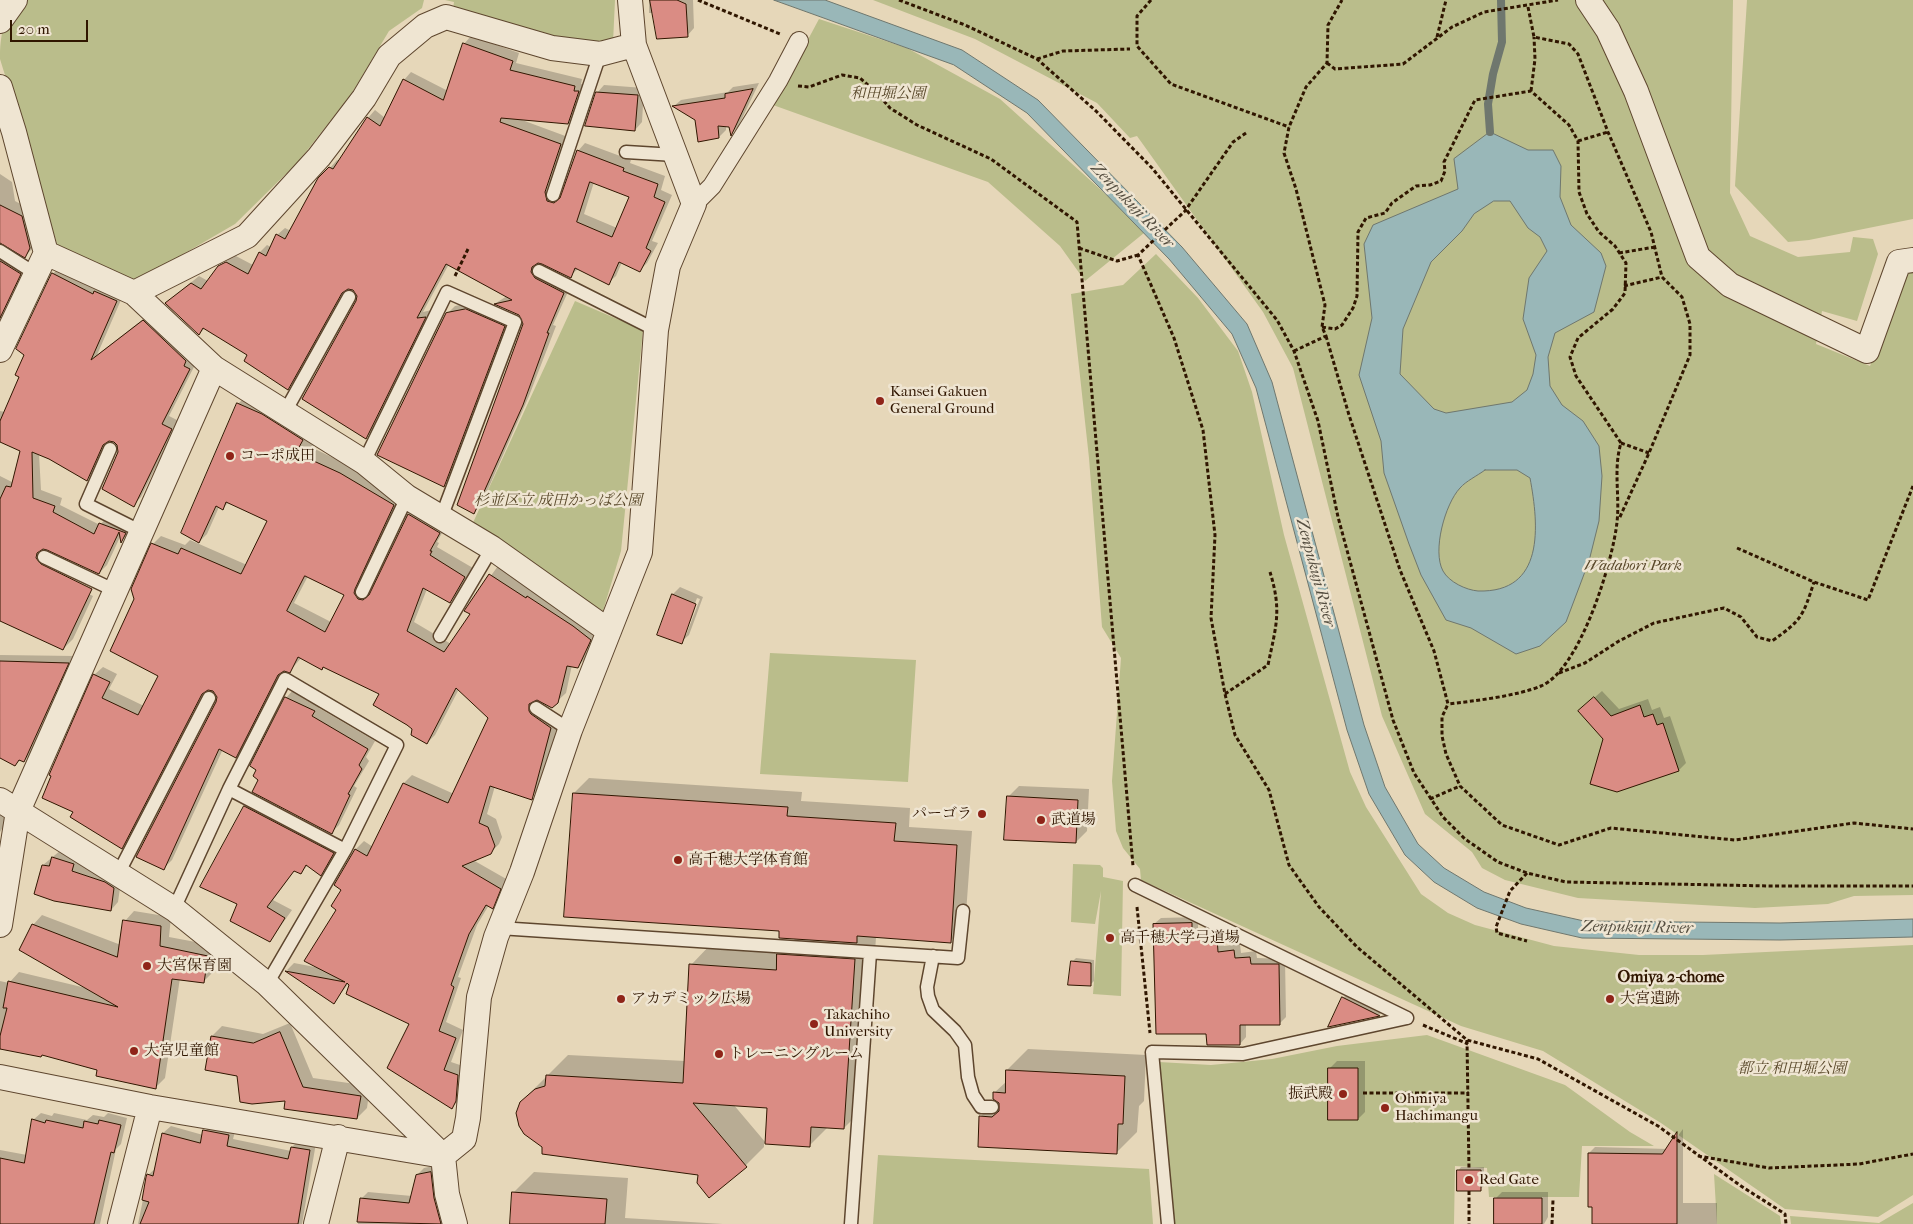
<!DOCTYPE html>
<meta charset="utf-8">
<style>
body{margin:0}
#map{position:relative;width:1913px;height:1224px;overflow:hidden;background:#e6d7b9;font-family:"IM FELL French Canon",serif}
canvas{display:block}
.scale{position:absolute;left:10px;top:20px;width:78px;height:22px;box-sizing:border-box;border:2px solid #301600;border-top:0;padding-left:6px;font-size:15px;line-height:18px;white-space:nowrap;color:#301600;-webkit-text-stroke:4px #efe5d2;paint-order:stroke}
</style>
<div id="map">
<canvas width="1913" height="1224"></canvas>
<div class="scale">20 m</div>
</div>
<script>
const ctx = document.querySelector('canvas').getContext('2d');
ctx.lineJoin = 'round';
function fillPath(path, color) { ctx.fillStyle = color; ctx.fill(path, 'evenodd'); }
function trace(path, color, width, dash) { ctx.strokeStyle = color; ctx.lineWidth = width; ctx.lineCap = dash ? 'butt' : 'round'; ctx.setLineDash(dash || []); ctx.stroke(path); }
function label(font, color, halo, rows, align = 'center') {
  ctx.font = font + ' "IM FELL French Canon","Noto Serif JP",serif'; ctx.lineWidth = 5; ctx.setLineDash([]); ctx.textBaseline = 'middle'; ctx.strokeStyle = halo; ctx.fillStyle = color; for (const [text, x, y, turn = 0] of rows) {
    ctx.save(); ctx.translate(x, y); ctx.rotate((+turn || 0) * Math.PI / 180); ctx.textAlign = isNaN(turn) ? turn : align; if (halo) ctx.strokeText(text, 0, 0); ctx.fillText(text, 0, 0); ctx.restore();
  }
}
fillPath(new Path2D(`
 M19 0H424L422 8 389 31 352 93 298 162 235 224 137 281 58 247 0 59C0 35 3 20 19 0Z
 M445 0H615L613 43 552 37 538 31 513 28 453 9 454 2Z
 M873 0H1733L1730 193 1750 236 1798 257 1850 252 1853 237 1873 239 1878 254 1857 321 1822 311 1816 344 1870 366 1904 281 1909 269H1913V895L1854 896 1828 904 1755 908 1578 898 1505 880 1482 868 1472 852 1425 814 1382 716 1293 368 1263 312 1137 136 1130 138 1097 103 975 39Z
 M1747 0H1913V219L1809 240 1788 242 1735 186Z
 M819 19 907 48 1000 99 1111 199 1144 233 1085 281 1060 246 988 182 773 105Z
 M1156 254 1198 298 1238 351 1252 392 1284 535 1350 772 1366 807 1421 894 1448 913 1475 925 1554 946 1639 955H1703L1913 945V1195L1878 1217 1785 1209 1661 1123 1543 1051 1461 1026 1141 880 1140 869 1123 848 1116 831 1112 781 1121 658 1102 627 1089 458 1071 294 1123 285Z
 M575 301 643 330 621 551 603 611 471 527Z
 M770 653 916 660 908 782 760 774Z
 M1073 864 1100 865 1103 868V877L1123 881 1121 996 1093 994 1101 891 1095 924 1071 922Z
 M1427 1035 1565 1085 1630 1132 1654 1146H1582L1579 1197H1489L1487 1168 1455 1166 1454 1224H1174L1159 1062 1211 1065 1272 1059 1337 1046Z
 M878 1155 1149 1169 1153 1224H873Z
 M1714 1174 1780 1216 1781 1224H1717Z
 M1913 1203V1224H1791L1790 1216 1879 1223Z`), '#babd8b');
const water = new Path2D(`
 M774 0H825L962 50 1038 100 1182 247 1247 324 1272 382 1364 725 1385 787 1418 844 1444 868 1484 892 1526 908 1584 921 1780 923 1913 919V937L1780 940 1582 938 1521 924 1477 908 1434 882 1405 855 1369 794 1347 730 1256 388 1232 334 1169 259 1027 113 954 65Z
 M1490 132 1528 150H1553L1561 166 1560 197 1571 225 1601 253 1606 266 1594 312 1555 333 1548 357 1550 386 1562 405 1583 421 1599 446 1602 476 1599 521 1589 561 1566 622 1540 646 1516 654 1471 628 1446 620 1421 575 1409 544 1384 473 1381 441 1359 375 1372 318 1364 244 1373 225 1458 189 1454 159ZM1494 201H1510L1528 228 1540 237 1547 251 1529 278 1523 319 1536 355 1533 374 1527 390 1512 402 1446 413 1434 409 1400 374 1403 329 1431 262 1462 231 1474 214ZM1485 470H1517L1530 478C1539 526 1545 593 1478 591 1466 590 1449 582 1443 571 1432 551 1445 504 1460 488 1466 481 1477 476 1485 470Z`);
fillPath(water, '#99b7b8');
trace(water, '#6f776e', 1);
fillPath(new Path2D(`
 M649 0H693L694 28 687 36 654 13H649Z
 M471 36 519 53 516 63 582 79 581 84H586L575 116 568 123 522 120 568 137 554 193 562 196 578 151 585 143 631 160 630 163 665 176 661 190 672 195 652 241 658 243 647 263 640 270 622 262 616 276 608 283 578 269 570 276 538 262 542 271 571 285 553 325 556 326 529 396 481 505 474 512 524 324 520 314 496 303 507 296 449 264 423 312 432 310 373 430 366 437 358 296 354 289H347L295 381 288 388 249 354 205 328 199 334 166 303 199 276 208 281 219 267 234 255 253 265 260 252 267 245 271 247 277 235 285 228 291 231 330 168 337 160 340 161 368 118 375 110 385 118 404 80 411 72 448 91 464 44ZM594 182 630 196 617 228 584 214Z
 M759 83 738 127 732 133 731 126 726 125V130L719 137 697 119 674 106 681 100 728 92 733 87Z
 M604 85 644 88 642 122 635 130 597 93Z
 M0 174 12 182 15 201 30 209 33 248 25 256 0 243Z
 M0 244 3 250 28 266 0 324Z
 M60 266 124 293 97 355 151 313 197 361 169 416 179 421 141 497 133 505 118 444 114 441 109 440 95 471 87 479 39 454 41 490 62 498 60 505 100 525 108 516 133 525 122 541 121 535 107 565 99 573 0 524V476L12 482 14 479 21 450 0 441V411L5 412 21 376 26 354 53 274Z
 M474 302 511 319 451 478 444 485 447 314 455 306Z
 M246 396 310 431 305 440 314 445 313 448 348 465 402 496 366 591 372 592 409 514 417 506 447 524 437 542 439 543 437 547 473 568 458 593 450 602 427 589 414 622 451 644 471 613 466 610 498 566 598 631 586 658 578 666 572 665 566 693 551 707 536 698V703L559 720 540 788 532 796 495 786 487 814 496 819 502 837 499 844 490 853 473 860 508 880 500 899 492 907 489 905 477 925 458 977 461 978 446 1022 463 1030 451 1062 466 1067 459 1100 451 1108 410 1023 349 983 334 1002 287 970 294 963 320 968 343 890 336 885 356 849 364 841 373 847 404 783 412 775 454 794 490 717 459 689 435 735 427 743 381 693 324 666 322 669 301 658 290 671 283 670 243 749 235 757 223 749 172 860 164 868 217 702 218 697 214 690 208 689 130 839 122 847 74 811 94 675 103 667 117 674 109 689 144 706 160 676 135 599 153 544 161 536 185 545 190 540 247 565 269 521 229 502 223 508 219 507 207 534 199 542 238 404ZM308 576 346 594 331 622 294 603Z
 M0 551 93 596 73 639 63 649 0 590Z
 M680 587 703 597 689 635 681 642 658 634 673 594ZM697 598 700 599 686 635H684Z
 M0 655 75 656 31 754 24 761 21 759 15 765 0 757Z
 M293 690 321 704 319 708 375 741 366 757 369 761 354 786 357 788 339 825 332 832 260 779 286 698Z
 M1602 691 1619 709 1648 699 1652 710 1660 707 1664 718 1670 716 1686 763 1679 770 1604 739 1587 704Z
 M589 778 802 792 801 801 910 808 909 827 972 831 965 927 950 941 876 937 865 1107 844 1128 828 1127 809 1146 768 1106 733 1104 766 1143H764V1147L742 1169 699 1174 543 1146 521 1102 568 1055 685 1061 691 965 712 943 785 948 796 938 780 930 574 793Z
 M1019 786 1089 789 1087 831 1076 842 1008 797Z
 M252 799 340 846 328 867 321 874 308 865 301 873 295 870 273 900 292 910 270 941 239 904 245 807Z
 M0 808 11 815 0 832Z
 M61 850 81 856 79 864 121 881 118 902 111 910 43 865Z
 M134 911 171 917 169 937 217 946 213 972 203 982 180 978 165 1078 155 1088 43 1054 41 1056 0 1047V981L9 983 19 972 86 988 33 925 42 915 121 945 125 921Z
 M1198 917V933L1223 931 1224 946 1240 944 1241 953 1256 951 1257 958 1285 959 1286 1017 1279 1024H1246V1037L1240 1044 1208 1032 1154 924 1161 918Z
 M1076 958 1094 960V981L1090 985 1072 962Z
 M1350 991 1386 1008 1379 1015 1330 1025 1343 998Z
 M290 1023 313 1078 370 1086 367 1108 357 1118 287 1099 238 1075 212 1036 222 1026 263 1034Z
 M1028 1049 1146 1055 1144 1101 1139 1106 1137 1132 1116 1153 981 1116 997 1100 994 1093 1007 1081V1070Z
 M1337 1061H1365V1112L1358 1119 1330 1068Z
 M41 1113 52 1116 54 1113 87 1120 93 1115 104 1117 108 1113 127 1118 121 1144 116 1149 100 1224H0V1150L27 1155 33 1120Z
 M211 1123 236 1128 233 1139 291 1151 292 1147 299 1140 316 1143 302 1224H138L148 1175 156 1168 163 1133 171 1126 203 1135Z
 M1683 1129V1203H1717V1224H1593L1589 1153 1595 1147 1668 1149Z
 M438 1165 450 1224H358L361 1199 368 1192 412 1196 417 1175 424 1168Z
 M1461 1167H1484V1186L1480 1189 1458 1171Z
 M534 1172 628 1178 625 1218 723 1224H511L513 1193Z
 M1502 1192H1548V1217L1544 1224H1496L1495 1199Z`), '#0003');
trace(new Path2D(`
 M1490 132 1488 104 1493 74 1502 42 1501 0`), '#6f776e', 8);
const building = new Path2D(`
 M650 0H677L686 4 688 37 657 39Z
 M463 43 513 61 510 70 575 86 574 91H579L568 124 501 118 500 122 561 144 545 192 547 201 554 203 560 198 577 150 624 168 623 171 658 184 654 197 665 202 646 248 651 251 640 272 619 262 609 285 575 268 571 278 542 264 538 263 532 267 531 272 535 278 564 293 547 333H549L523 405 474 514 457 505 523 324 519 315 494 304 512 300 446 264 417 318 426 317 366 439 302 399 356 301 357 296 353 290 348 289 342 293 288 390 244 361 247 355 203 328 199 335 165 303 191 283 201 289 218 266 226 262 248 274 259 252 266 256 276 234 285 239 318 178 329 167 333 169 367 117 380 126 403 79 443 100ZM590 182 629 197 612 237 577 222Z
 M753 89 731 136 729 127 718 126 719 138 698 142 695 120 672 106 725 98V94Z
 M596 92 638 95 635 131 585 126Z
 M0 205 22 216 30 248 25 258 0 243Z
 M0 261 21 274 0 318Z
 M52 273 93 294 94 291 117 301 91 360 143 320 186 361 184 366 190 369 162 424 172 429 134 507 102 489 118 452 117 445 114 442 109 441 103 445 87 481 49 459 32 452 33 498 55 506 53 512 94 534 99 523 126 533 121 543 119 532 99 574 47 550 43 549 37 553 36 558 41 564 92 589 63 650 0 621V499L6 486 11 487 20 451 0 442V421L19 377 15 375 24 355 16 349Z
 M466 309 505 326 444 487 377 455 446 313Z
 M237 403 262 414 303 440 298 449 307 454 305 457 340 473 394 505 355 589 354 593 358 599 363 600 369 595 408 514 440 533 430 551H432L430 555 465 577 450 603 423 588 407 631 444 652 470 614 464 611 489 574 526 598 527 596 573 626 591 640 578 668 567 666 558 703 552 708 537 700 529 704V711L531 714 551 728 532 800 490 786 479 823 488 827 495 846 491 854 462 866 501 889 493 909 486 905 469 934 451 985 454 987 439 1031 456 1038 444 1070 458 1075 456 1101 452 1109 387 1068 409 1024 346 994 349 985 347 983 334 1004 285 971 345 982 304 961 336 910 331 906 341 890 334 885 355 849 367 856 403 783 448 803 488 718 456 688 427 744 411 735 412 729 407 725 373 705 379 694 323 667 322 670 298 657 290 673 284 671 278 675 236 758 219 749 164 870 136 857 216 702 217 697 213 691 208 690 202 694 122 849 70 817 73 812 42 798 51 776 49 775 93 674 110 682 102 698 138 715 158 676 110 651 134 599 131 589 151 543 178 554 181 548 241 574 267 521 226 502 223 510 216 506 199 543 181 533ZM305 576 344 595 325 632 287 611Z
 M672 594 696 604 682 644 657 635Z
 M0 661 69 663 24 762 19 760 15 766 0 758Z
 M285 697 315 711 312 716 368 749 359 765 362 769 348 794 350 795 332 834 252 792 258 780 253 776 256 770 250 766Z
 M1594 697 1611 716 1640 705 1644 717 1653 714 1657 725 1663 723 1679 771 1617 792 1590 784 1603 739 1578 711Z
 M573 793 788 807 787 816 896 823 894 841 957 845 951 943 857 936V943L779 938V931L564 917Z
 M1007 796 1078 800 1076 843 1004 840Z
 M244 806 334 853 321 876 306 865 301 874 294 871 267 907 285 918 270 942 230 921 237 904 200 887Z
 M52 857 74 864 72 871 105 882 114 888 111 911 54 901 34 894 42 865 49 866Z
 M123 920 161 926 160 946 208 956 204 983 172 979 156 1089 96 1076 97 1070 42 1055 41 1057 0 1049V1036L7 1008H3L8 981 118 1007 19 950 32 924 117 957Z
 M1192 923V938L1217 937 1218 952 1234 950 1235 958 1250 957 1251 964H1279L1280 1025H1240V1045H1207L1206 1034H1156L1153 924Z
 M777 954 855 959 844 1129 811 1127 810 1147 765 1144 767 1108 693 1103 747 1167 709 1198 697 1183 698 1175 542 1154V1147L524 1134 519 1126 516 1113 520 1102 535 1089 545 1086 546 1075 683 1083 689 964 776 970Z
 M1071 961 1091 963V986L1068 985Z
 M1342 997 1380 1016 1328 1027Z
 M280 1032 303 1087 361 1096 357 1119 284 1109 285 1101 252 1104 240 1102 237 1076 205 1070 211 1036 253 1043Z
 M1328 1068H1358V1120H1328Z
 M1006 1070 1125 1076 1123 1124H1118L1117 1154 978 1147 979 1116 992 1117 999 1111V1103L993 1099V1092L1005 1093Z
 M32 1119 45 1123 46 1120 83 1128 84 1121 98 1124 99 1120 121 1125 114 1153 111 1152 94 1224H0V1158L24 1163Z
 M203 1130 229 1135 227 1146 288 1159 291 1147 310 1150 298 1224H140L149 1202 142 1200 146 1177 147 1174 153 1176 162 1133 200 1143Z
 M1677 1132V1224H1592V1207H1588V1153L1662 1154Z
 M1457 1170H1481V1191H1457Z
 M431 1172 434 1198 441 1224 357 1222 360 1198 409 1203 416 1175Z
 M512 1192 607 1199 605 1224H510Z
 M1494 1198H1542V1224H1494Z`);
fillPath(building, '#da8c84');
trace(building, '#301600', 1);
const service = new Path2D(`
 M626 152 675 155
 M553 195 600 54
 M0 251 36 274
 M539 271 656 330
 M285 412 349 297
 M110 449 86 504 142 532
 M364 462 447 292 515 322 441 518
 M44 557 116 591
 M362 592 407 497
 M440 636 492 548
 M536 708 570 730
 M229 789 345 850
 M118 874 209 698
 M1135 885 1407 1018
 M174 909 229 789 285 679 397 745 345 850 267 984
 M499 928 958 958 963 911
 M933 956 927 987 928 996 933 1010 955 1031 965 1045 968 1077 973 1095 981 1107H992
 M851 1224 870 953
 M1168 1224 1152 1052 1243 1054 1407 1018`);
const pedestrian = new Path2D(`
 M694 204 712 186 778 81 799 41`);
const minor = new Path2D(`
 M1588 0 1608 30 1636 91 1698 257 1730 285 1867 351 1899 262 1913 260
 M0 21 15 0
 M0 87 14 132 46 253 134 293 214 368 364 462 407 497 492 548 609 631
 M134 293 247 236 319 157 364 98 389 56 425 26 446 17 552 48 600 54 634 45
 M0 350 46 253
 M0 800 174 909 267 984 443 1156 447 1194 455 1224
 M0 925 18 811 214 368
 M0 1077 150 1107 443 1156 464 1139 468 1118 479 997 496 937 522 872 570 730 640 552 656 330 668 266 694 204 634 45 630 0
 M120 1224 150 1107
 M316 1224 338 1137`);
trace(service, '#5e462e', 15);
trace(pedestrian, '#5e462e', 20);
trace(minor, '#5e462e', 26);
trace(new Path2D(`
 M698 0 780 34
 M899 0 965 25 1037 59 1096 111 1152 168 1277 320 1294 351 1318 421 1338 517 1393 720 1414 773 1443 817 1465 839 1498 862 1527 873 1566 882 1772 886H1913
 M1151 0 1137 16V46L1171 84 1289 127
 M1528 7 1534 37 1569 44 1578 54 1608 132 1651 232 1662 277 1682 297 1690 324V355L1649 453 1619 519
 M1437 37 1446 0
 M1037 59 1063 51 1130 49
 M1327 63 1335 69 1403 64 1452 27 1484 12 1558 0
 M798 86 809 87 842 75 860 78 877 93 890 108 917 125 991 159 1077 222 1133 866
 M1531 91 1535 59 1534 37
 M1246 133 1233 142 1185 211 1138 255 1174 338 1203 430 1215 535 1211 618 1225 694 1235 735 1269 790 1289 865 1319 907 1357 947 1467 1040 1538 1059 1658 1126 1741 1186 1785 1214 1786 1224
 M1578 141 1608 132
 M1079 248 1117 261 1138 255
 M1619 253 1655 247
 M455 276 468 249
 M1624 286 1662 277
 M1322 327 1335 329 1342 325 1353 308 1357 296 1358 232 1366 218 1385 213 1392 203 1416 186 1430 185 1441 181 1445 171 1444 162 1475 100 1531 91 1569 125 1578 141 1579 192 1587 214 1599 232 1615 246 1626 263 1625 293 1613 309 1578 338 1570 357 1576 376 1621 443C1613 469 1620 496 1617 522 1613 561 1580 670 1541 686 1517 696 1474 701 1448 704
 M1326 336 1349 415 1400 570 1434 651 1448 704 1442 717V736L1446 754 1460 786 1502 825 1559 845 1611 828 1735 840 1854 823 1913 829
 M1294 351 1326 336 1322 327 1325 305 1296 189 1284 153 1289 127 1306 87 1327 63 1328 25 1342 0
 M1621 443 1649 453
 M1737 548 1814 582 1868 600 1913 486
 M1559 673 1585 663 1619 641 1654 623 1724 608 1741 617 1757 637 1772 641C1802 620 1803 616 1814 582
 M1225 694 1268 665C1276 626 1282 611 1270 572
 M1430 799 1460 786
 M1527 873 1510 891 1496 927 1497 933 1527 941
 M1137 907 1150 1033
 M1423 1025 1468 1044
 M1467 1040 1469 1170
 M1363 1093H1469
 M1698 1156 1769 1168 1859 1164 1913 1154
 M1469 1191V1224
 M1552 1224 1553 1200`), '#301600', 3, [4, 2.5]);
trace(service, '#efe5d2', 12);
trace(pedestrian, '#efe5d2', 18);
trace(minor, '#efe5d2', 24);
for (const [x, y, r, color] of [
 [880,401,5,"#8f2418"],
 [230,456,5,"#8f2418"],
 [982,814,5,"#8f2418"],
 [1041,820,5,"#8f2418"],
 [678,860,5,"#8f2418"],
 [1110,938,5,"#8f2418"],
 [147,966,5,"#8f2418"],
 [621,999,5,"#8f2418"],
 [1610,999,5,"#8f2418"],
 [814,1024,5,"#8f2418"],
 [134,1051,5,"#8f2418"],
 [719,1054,5,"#8f2418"],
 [1343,1094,5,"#8f2418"],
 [1385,1108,5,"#8f2418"],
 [1469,1180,5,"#8f2418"]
]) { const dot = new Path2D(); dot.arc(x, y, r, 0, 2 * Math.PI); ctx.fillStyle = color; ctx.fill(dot); trace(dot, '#efe5d2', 2); }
label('italic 15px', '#59482a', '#efe5d2', [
 ["和田堀公園",888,94],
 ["杉並区立 成田かっぱ公園",558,501],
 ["Wadabori Park",1633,566],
 ["都立 和田堀公園",1792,1069]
]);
label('15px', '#301600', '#efe5d2', [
 ["Kansei Gakuen",890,392],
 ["General Ground",890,409],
 ["コーポ成田",240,456],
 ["パーゴラ",972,814,"right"],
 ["武道場",1051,820],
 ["高千穂大学体育館",688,860],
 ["高千穂大学弓道場",1120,938],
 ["大宮保育園",157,966],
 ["アカデミック広場",631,999],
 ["大宮遺跡",1620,999],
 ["Takachiho",824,1015],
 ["University",824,1032],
 ["大宮児童館",144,1051],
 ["トレーニングルーム",729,1054],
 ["振武殿",1333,1094,"right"],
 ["Ohmiya",1395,1099],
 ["Hachimangu",1395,1116],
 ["Red Gate",1479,1180]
], 'left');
label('italic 16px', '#554e40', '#efe5d2', [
 ["Zenpukuji River",1132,206,46],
 ["Zenpukuji River",1315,573,75],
 ["Zenpukuji River",1637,928,1]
]);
label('bold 16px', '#301600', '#efe5d2', [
 ["Omiya 2-chome",1671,978]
]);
</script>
